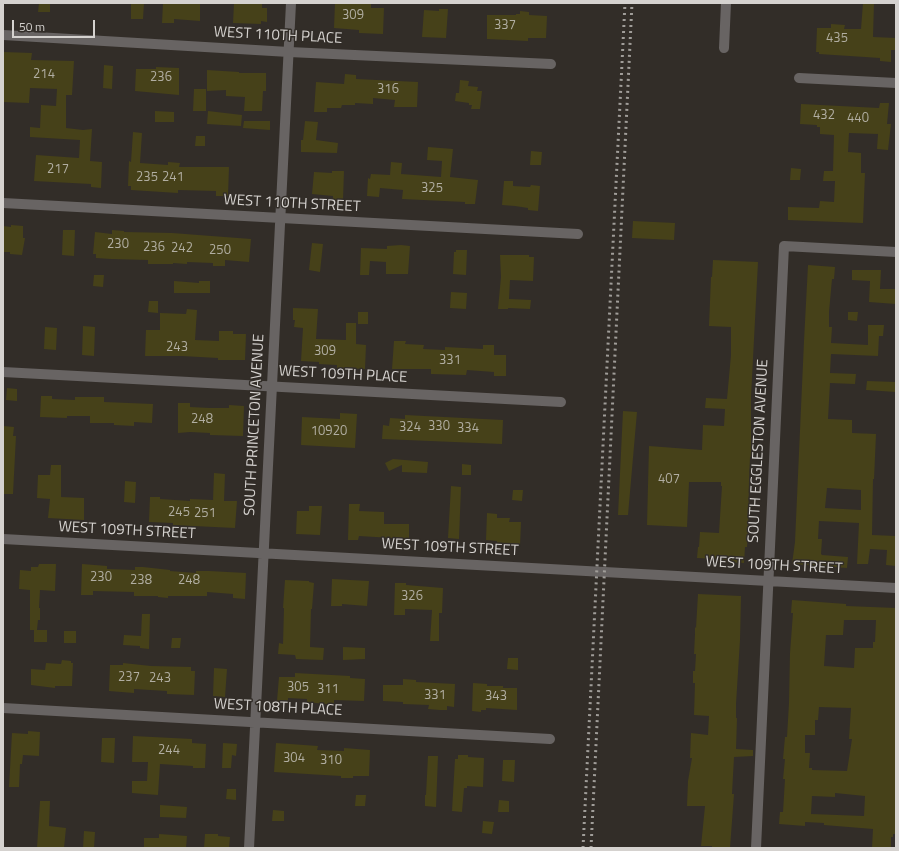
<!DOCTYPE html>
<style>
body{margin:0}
#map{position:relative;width:899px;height:851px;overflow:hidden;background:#322d28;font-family:"Titillium Web",sans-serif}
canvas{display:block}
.frame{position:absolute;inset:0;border:4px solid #d5d2cf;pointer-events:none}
.scale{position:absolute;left:12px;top:20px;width:83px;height:18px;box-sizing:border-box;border:2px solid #d5d2cf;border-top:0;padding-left:5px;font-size:12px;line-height:14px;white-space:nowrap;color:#d5d2cf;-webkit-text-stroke:3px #322d28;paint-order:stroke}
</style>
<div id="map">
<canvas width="899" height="851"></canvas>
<div class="frame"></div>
<div class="scale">50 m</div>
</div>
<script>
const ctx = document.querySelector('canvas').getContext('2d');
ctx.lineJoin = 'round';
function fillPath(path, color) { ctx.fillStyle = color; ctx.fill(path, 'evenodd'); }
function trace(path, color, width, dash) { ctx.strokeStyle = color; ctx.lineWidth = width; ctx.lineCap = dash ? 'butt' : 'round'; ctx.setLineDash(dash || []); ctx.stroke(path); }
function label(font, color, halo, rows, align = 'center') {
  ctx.font = font + ' "Titillium Web",sans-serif'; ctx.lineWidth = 3; ctx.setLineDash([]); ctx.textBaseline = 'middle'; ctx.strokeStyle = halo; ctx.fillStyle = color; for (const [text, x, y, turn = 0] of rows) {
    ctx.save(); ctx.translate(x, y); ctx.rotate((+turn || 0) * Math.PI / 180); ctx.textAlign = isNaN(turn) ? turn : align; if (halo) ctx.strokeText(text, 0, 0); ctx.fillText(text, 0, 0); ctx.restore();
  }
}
fillPath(new Path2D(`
 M39 3H50V12H38Z
 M131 3H144L143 19H131Z
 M163 3H200V21L174 19V23H162Z
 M234 3H262V8H267V22L261 21V24L233 23Z
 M335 3 371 4V8H384L383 34 359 33V30L334 28Z
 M863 3H874L873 37 896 38 895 50H891V62L880 61V58L819 54V52H816L817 28H831V24L845 25 844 29H861Z
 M439 9H448L446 38 422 37 424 10 439 11Z
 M520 11 529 12V15L547 16 546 38H528V41L487 39V15H516V14H520Z
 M3 52 32 53 31 60 74 61 72 95H66V128L83 130 92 129 90 161 102 162 101 188 91 187V184L34 181 36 155 79 158 80 140 30 137V127L40 128 41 105 56 106 57 89 30 88 29 103 3 102Z
 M104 65 113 66 112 89 103 88Z
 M156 67 179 68V95L135 91 136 69H156Z
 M207 70 239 72V73H266V91H263L262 111H244L245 97 226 96V90L207 91Z
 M345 74 356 75V79L418 82 417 107H394L395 100 373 98V104L355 103V105H342L341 108H327V112H314L316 82 344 84Z
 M460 80 469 81 468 86 478 87 477 91H482L480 109H471L472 105H469V103L455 101 456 93H459Z
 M194 89H206V111H193Z
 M880 103H889L887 124H891L888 150 877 149 878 134 849 133 848 152 861 153V173H865L863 223 788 220V207L819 208 820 201 834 202 835 181H823L824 171H833L834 135 820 134V127H817V125L800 124 801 104 879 108Z
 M155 111 174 112V122H155Z
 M208 111 242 115 241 126 207 124Z
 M244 121H270V130L243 128Z
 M305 121 318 122 316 140 338 143 337 153 301 152V140H303Z
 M133 132 142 133 140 163 168 165V162L180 163 179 167H229L228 196H216V191L178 190V193L131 190V186H128L129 161 131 162Z
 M196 136H205V146H195Z
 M428 147 453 149 450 177 478 180 475 204H465V202L402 199 403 190 380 188 379 197 367 196 368 178 370 179 371 174 390 175 391 162 402 163 401 174 441 177 442 161 427 160Z
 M531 151 542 152 541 165H530Z
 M791 168 801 169 800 180H790Z
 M332 171H344L343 200H333V196L312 194 314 172 332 173Z
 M504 181H513V186L530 187 531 185 540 186 538 211 528 210V208L515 206 502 205Z
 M633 221 675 223 674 240 632 238Z
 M11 225 23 226V238H25L22 255 10 254V252H3V226L11 227Z
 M63 230H75L74 256 62 255Z
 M112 230 124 231V232L172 233 251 239 249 262 225 260V266H213V263L187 262V264L173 263V264H148V260L111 259 96 258V254H93L95 232 112 234Z
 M312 243 323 244 320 272 309 270Z
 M401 245 410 246 408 274H386V262L370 261 369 275H360L361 248 387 249V246Z
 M456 250H467L466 275 453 274 454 252H456Z
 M500 255H529V257H534L533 281 510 280 509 299 531 300 530 309 508 308V309H498L501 277Z
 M713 260 758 262 751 397V457H750L749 481 748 533 747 547H745L744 563 718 562V559L697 558 698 547H699L700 532 719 533 722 486H721V482H689L687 527 647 525 649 446 702 450 703 425 724 426 725 409 705 408 706 398 727 399 731 355V327L709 326 711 277H712Z
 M808 265 835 267 834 279H832L829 312V327H832L831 343 868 345V325H884L883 336H879L878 356 831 354 830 373 856 374 855 384 830 383 828 419 852 420V433L876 434 874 479H873L872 535 896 536V566L886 565 887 550 870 549 868 564H857L859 523 819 521 818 539H822L821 554 822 555 848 557 847 568 792 564 795 542 804 341ZM827 488 861 490V510L825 508Z
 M852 270H881L880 289H896V304L869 302 870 281 852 280Z
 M94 275H104L103 287 93 286Z
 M174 281 199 283V281H210V293H174Z
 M451 292 467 293 466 309 450 308Z
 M149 301H158V313L148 312Z
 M293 308 318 309 316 339 346 340V323H356V344L366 345 365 369 337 368V365L319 364V362L301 361 303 328 294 327 295 320H293Z
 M187 309 197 310 195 340 219 341V331H233V334H246L245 360H218V358L182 356H145L146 330H160V313L186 314Z
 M358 312H368V324H358Z
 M848 312H858L857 321 848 320Z
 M83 326 95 327 94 356 82 355Z
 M45 327 57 328 56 350 44 349Z
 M394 341H406L405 344 424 345 423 349 445 350V347L483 349V345H494V355H506V376H494V372L467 370 466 375 431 374V369H392Z
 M867 381 896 382V392L866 390Z
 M7 388 17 389V401L6 400Z
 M41 396H52V399L75 400V397H104V402L153 404 152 423 134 422V426L114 425V423H90V416H67V418L40 417Z
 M178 403H190V407L210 408H229V405L244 406 243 436 210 435V433L190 432 178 433Z
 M623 411 637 412 628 515H618Z
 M340 413 357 414 355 448 301 445 302 417 340 419Z
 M405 415 503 420 502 444 382 439 383 425 389 426 390 418 405 419Z
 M3 426 14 427 13 436H16L13 494H3Z
 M393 459 428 462 427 473 402 472V465L389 471 385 463Z
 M462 464 471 465V475H462Z
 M51 465H61V497L84 498V520L48 518 50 499 37 498 38 475H50Z
 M214 473 225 474 224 501H237L235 528 173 525V523L149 522 150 497H160V499L190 501V499L213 500Z
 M125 481 136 482 135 503 124 502Z
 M451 486 461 487 459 539 448 538Z
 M513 490H523L522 501 512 500Z
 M349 504H360L359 511 384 512V524H409V539L359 536 358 540H348Z
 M309 506H322L320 535 296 534 297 511H309Z
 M487 513 497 514V518H510L509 522H521L520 546 497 545V541L486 540Z
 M39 564H56L55 591 40 590 39 608H40V620H38L37 630H30V590L19 589 20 570 31 571V567H38Z
 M82 564 107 566V569L135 570V567H143L170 570V571L196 573V571H209L246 573 245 599 233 598V594L207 592V596H168V598L158 597V596H134V592L93 591V595H81Z
 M332 579 369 581 367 606 342 604V606H331Z
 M285 580 309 581V582L314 583 312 609H311L310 647 324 648 323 660 296 659 295 655 278 654 279 643 283 644 284 608H283Z
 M395 583H406V585L443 588 442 613H439V641H430L432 610 405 609V615H394Z
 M698 594 741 596 740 640 736 704V718H737L736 749 753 750V756L734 757 732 794H734L730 848H712V846H701L705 806H687L688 781 692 758H690L691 733 708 735 709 716 694 715 695 683H693V671H695L696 654H694L695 634V627L696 628Z
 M792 600 846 604V606L896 608V834H893V837H891V848H872L873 829 824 825V823L805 822V826L779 824 780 812H783L785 779H783L785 759H783L785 737H787L789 703 790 653 793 613H791ZM844 620H876L875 642H873V648H855L854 668 824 666 826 635H843ZM819 707 851 708 849 739H852L847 771 812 770V768H809L810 753H805V735H815V720H818ZM835 793 865 796 864 816 811 814 812 796 835 797Z
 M142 614H150L149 649 140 648V646L123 645 124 635 141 636Z
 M34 630H47V642H34Z
 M64 631H76V643H64Z
 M172 638H181L180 648H171Z
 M343 647 365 648V659L343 660Z
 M508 658H518V670L507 669Z
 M62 660 71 661V663H73L72 686H55V688L31 685V669L45 670 46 663 61 664Z
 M123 663 151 666 191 667V671H195L194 695 167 694V691L134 689V693L109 691 110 665H123Z
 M214 668 227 669 225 697 213 696Z
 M295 673 350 676V678L365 679 364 701 334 700V705L307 702V699L288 698V702L277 701 279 677H295Z
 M403 679 416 680V682L455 684 454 707 447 706V710H440L428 709 429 705 403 704V702L383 701V685H403Z
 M473 683 487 684V686H503V688H517V710L486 708V710H481V712L472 711Z
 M28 731 40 732 39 756 23 755 22 764H20L19 787H9L12 733 28 734Z
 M133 736 192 739V743L206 744 205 768H193V766L160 764 158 795 132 793V781H147L148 762H132Z
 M102 738H115L114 763 101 762Z
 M223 743 237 744 236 756 232 755 231 768H222Z
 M276 743 318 746 317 750 344 751V748L370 750 369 776H353V778H341V776L274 772Z
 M458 755H468V757L484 758 483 787 467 786V788H464L462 812 452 811 455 759H458Z
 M428 756H438L436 807 425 806V795H426Z
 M503 760H515L514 782 502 781Z
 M227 789H236V800L226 799Z
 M356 795H366L365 806H355Z
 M499 800 509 801V812H498Z
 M40 801H50L49 826 66 828 64 848H37Z
 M160 805 187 807 186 818 160 817Z
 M273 810 284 811V821H272Z
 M483 821 494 822 492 834 482 833Z
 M84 831 95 832 94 848H83Z
 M159 834 187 836 186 848H144V838H159Z
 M205 834H218V836L230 837 229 848H204Z`), '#464119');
trace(new Path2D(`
 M3 35 289 52 551 64
 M724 48 726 3
 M799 78 896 83
 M3 203 578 234
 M3 372 561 402
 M3 539 896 588
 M3 708 550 739
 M249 848 291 3
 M756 848 784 246 896 252`), '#686463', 10);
trace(new Path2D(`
 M583 848 625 3
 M591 848 632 3`), '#a09d99', 3, [2, 4]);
label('13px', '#b1aea2', null, [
 ["309",353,16],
 ["337",505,26],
 ["435",837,39],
 ["214",44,75],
 ["236",161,78],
 ["316",388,90],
 ["432",824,116],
 ["440",858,119],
 ["217",58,170],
 ["235",147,178],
 ["241",173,178],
 ["325",432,189],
 ["230",118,245],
 ["236",154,248],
 ["242",182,249],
 ["250",220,251],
 ["243",177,348],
 ["309",325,352],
 ["331",450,361],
 ["248",202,420],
 ["330",439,427],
 ["324",410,428],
 ["334",468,429],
 ["10920",329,432],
 ["407",669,480],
 ["245",179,513],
 ["251",205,514],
 ["230",101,578],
 ["238",141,581],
 ["248",189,581],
 ["326",412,597],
 ["237",129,678],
 ["243",160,679],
 ["305",298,688],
 ["311",328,690],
 ["331",435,696],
 ["343",496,697],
 ["244",169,751],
 ["304",294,759],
 ["310",331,761]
]);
label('15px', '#d5d2cf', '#322d28', [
 ["WEST 110TH PLACE",278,36,3],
 ["WEST 110TH STREET",292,204,3],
 ["WEST 109TH PLACE",343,375,3],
 ["SOUTH PRINCETON AVENUE",255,425,-87],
 ["SOUTH EGGLESTON AVENUE",759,451,-87],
 ["WEST 109TH STREET",127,531,3],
 ["WEST 109TH STREET",450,548,3],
 ["WEST 109TH STREET",774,566,3],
 ["WEST 108TH PLACE",278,708,3]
]);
</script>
